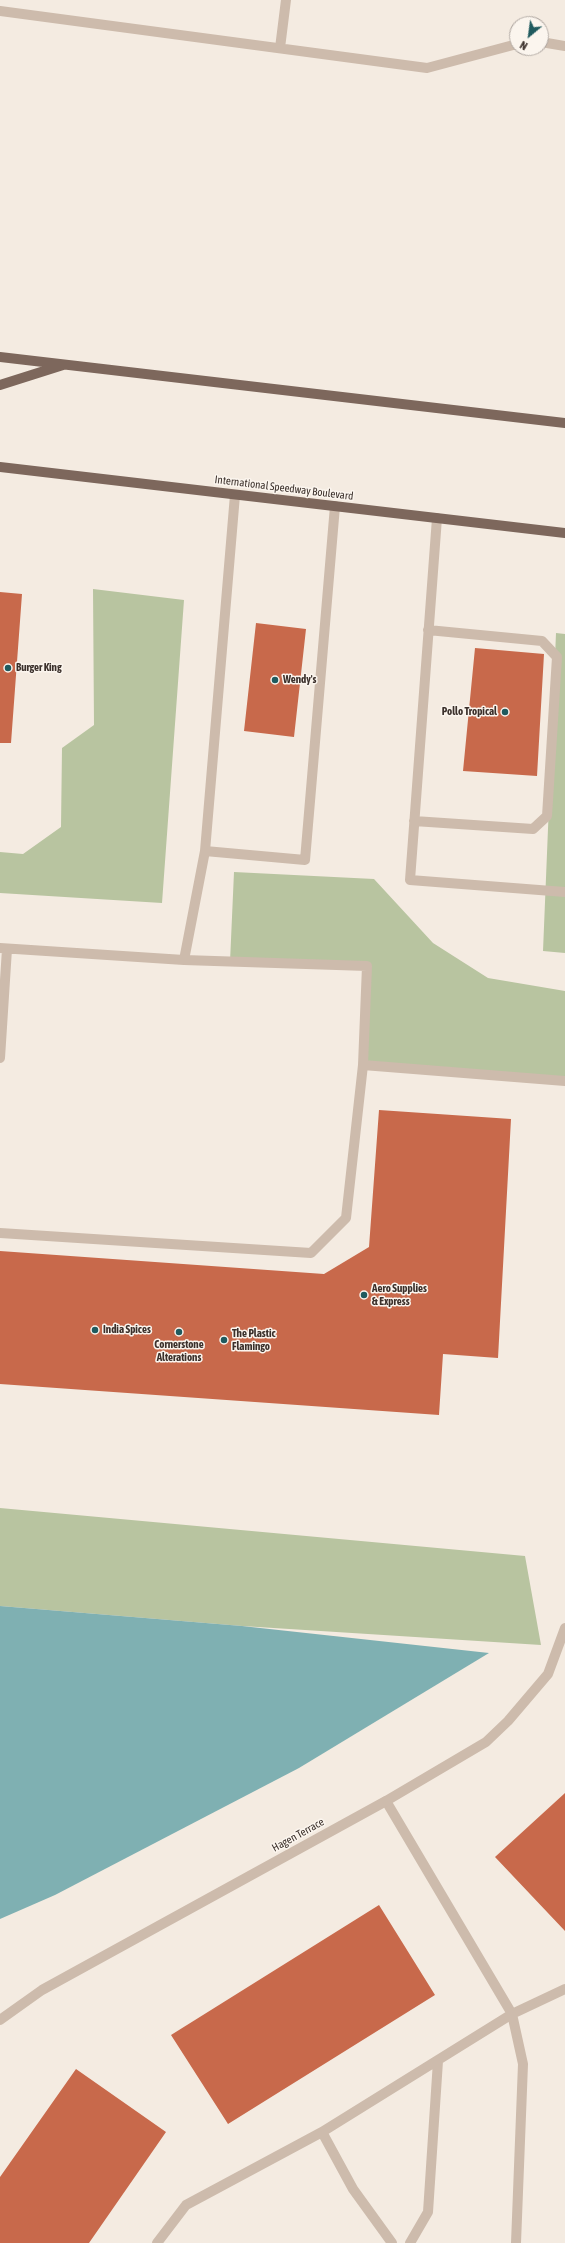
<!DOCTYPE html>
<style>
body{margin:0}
#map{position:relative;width:565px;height:2243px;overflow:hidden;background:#f4ebe1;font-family:"Asap Condensed",sans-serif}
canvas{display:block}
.north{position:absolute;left:509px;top:16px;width:40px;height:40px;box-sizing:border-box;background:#fbf5ee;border:1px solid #aea6a0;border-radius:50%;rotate:209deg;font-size:11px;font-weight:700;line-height:16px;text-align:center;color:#3b302b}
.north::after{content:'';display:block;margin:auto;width:14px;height:18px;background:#1f5a5e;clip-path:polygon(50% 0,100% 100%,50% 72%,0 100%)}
</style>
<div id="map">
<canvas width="565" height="2243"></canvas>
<div class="north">N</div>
</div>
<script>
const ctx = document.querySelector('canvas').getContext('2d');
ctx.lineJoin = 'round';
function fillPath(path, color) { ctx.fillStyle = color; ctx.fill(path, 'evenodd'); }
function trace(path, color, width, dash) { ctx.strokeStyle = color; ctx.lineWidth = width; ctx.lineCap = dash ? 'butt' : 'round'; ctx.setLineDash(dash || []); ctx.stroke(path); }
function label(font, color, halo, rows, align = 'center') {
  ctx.font = font + ' "Asap Condensed",sans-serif'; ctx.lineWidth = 3; ctx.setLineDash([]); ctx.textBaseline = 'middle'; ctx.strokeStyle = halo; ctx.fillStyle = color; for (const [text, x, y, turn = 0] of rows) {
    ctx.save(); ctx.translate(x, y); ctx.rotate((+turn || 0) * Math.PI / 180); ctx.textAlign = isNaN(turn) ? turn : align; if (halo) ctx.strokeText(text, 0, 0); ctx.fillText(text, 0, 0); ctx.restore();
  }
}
fillPath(new Path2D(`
 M93 589 184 600 162 903 0 893V852L23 854 61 827 62 748 94 725Z
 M556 633 565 634V953L543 951Z
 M234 872 374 879 433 943 488 978 565 991V1081L363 1065 367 966 230 962Z
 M0 1508 525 1556 541 1645 242 1626 0 1606Z`), '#b8c4a0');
fillPath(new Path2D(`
 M0 1606 242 1626 489 1653 299 1768 55 1895 0 1919Z`), '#7fb0b2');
fillPath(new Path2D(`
 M0 592 22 594 11 743H0Z
 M256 623 306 629 294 737 244 731Z
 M475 648 544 654 537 776 463 771Z
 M379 1110 511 1119 498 1358 443 1354 439 1415 0 1384V1251L324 1274 369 1247Z
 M565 1793V1931L495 1857Z
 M379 1905 435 1995 228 2124 171 2035Z
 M76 2069 166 2132 89 2243H0V2177Z`), '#c8694b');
trace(new Path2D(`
 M0 11 427 68 517 44
 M541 42 565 46
 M280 48 286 0
 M437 518 410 880 565 892
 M414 821 533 829 547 816 557 657 542 641 428 630
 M205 851 305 860 335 506
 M0 948 184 960 367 966 363 1065 565 1081
 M184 960 205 851 235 495
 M0 1058 7 949
 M0 1233 311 1253 346 1218 363 1065
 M386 1801 512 2014 565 1989
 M322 2132 512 2014 523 2064 516 2243
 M157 2243 186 2205 322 2132 353 2189 392 2243
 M410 2243 428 2212 438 2061`), '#cdbbac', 10);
trace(new Path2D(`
 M0 2020 42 1990 386 1801 486 1742 508 1721 548 1674 565 1628`), '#cdbbac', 10);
trace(new Path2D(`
 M0 357 565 423
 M0 385 63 365
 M0 467 565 533`), '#7d675c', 10);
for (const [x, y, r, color] of [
 [8,668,4,"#1f5a5e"],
 [275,680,4,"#1f5a5e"],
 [505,712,4,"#1f5a5e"],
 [364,1295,4,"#1f5a5e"],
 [95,1330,4,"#1f5a5e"],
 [179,1332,4,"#1f5a5e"],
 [224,1340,4,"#1f5a5e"]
]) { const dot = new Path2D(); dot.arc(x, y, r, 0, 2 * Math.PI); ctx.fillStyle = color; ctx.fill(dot); trace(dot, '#fbf5ee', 1.5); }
label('11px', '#3b302b', '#fbf5ee', [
 ["International Speedway Boulevard",284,488,7],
 ["Hagen Terrace",298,1835,-29]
]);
label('bold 11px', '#3b302b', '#fbf5ee', [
 ["Burger King",16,668],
 ["Wendy's",283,680],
 ["Pollo Tropical",497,712,"right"],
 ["Aero Supplies",372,1289],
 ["& Express",372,1302],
 ["India Spices",103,1330],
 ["The Plastic",232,1334],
 ["Flamingo",232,1347],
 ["Cornerstone",179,1345,"center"],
 ["Alterations",179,1358,"center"]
], 'left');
</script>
